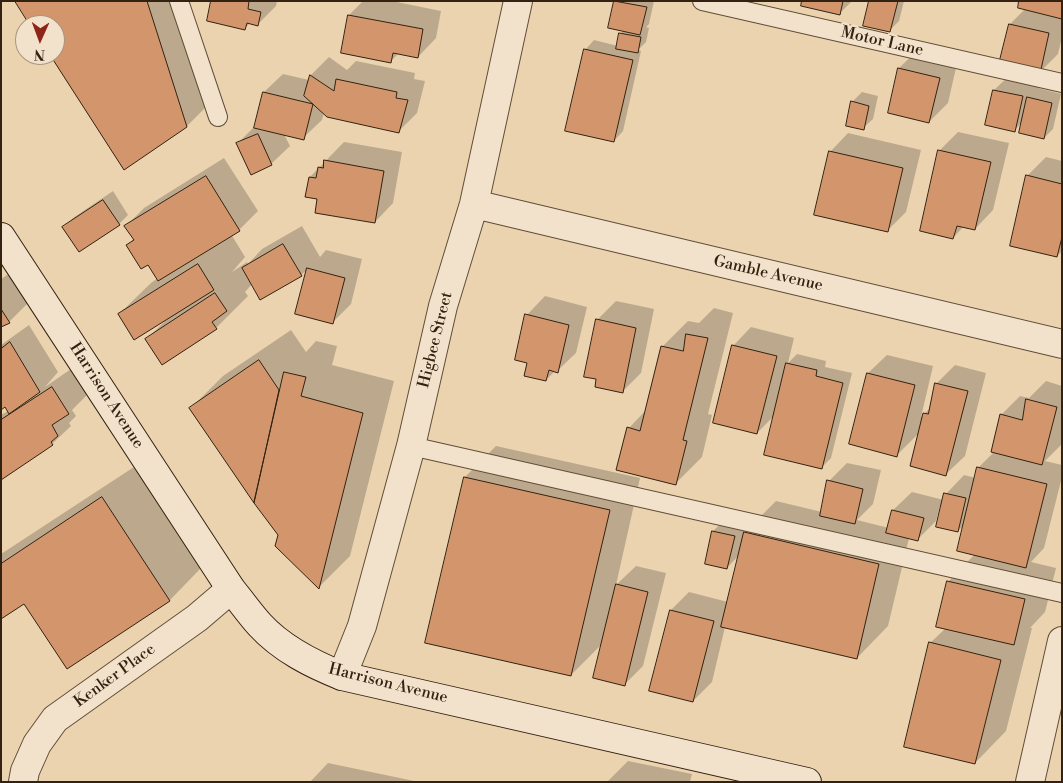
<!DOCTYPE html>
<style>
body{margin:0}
#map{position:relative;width:1063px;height:783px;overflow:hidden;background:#ebd3af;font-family:"Libre Bodoni",serif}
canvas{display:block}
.frame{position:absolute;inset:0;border:2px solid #332111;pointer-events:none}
.north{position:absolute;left:15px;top:15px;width:50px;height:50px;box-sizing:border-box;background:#f2e2cb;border:1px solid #a69581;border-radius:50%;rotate:182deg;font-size:14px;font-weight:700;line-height:20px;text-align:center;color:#332111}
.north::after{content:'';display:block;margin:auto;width:18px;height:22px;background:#8f2418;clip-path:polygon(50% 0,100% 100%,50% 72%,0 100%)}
</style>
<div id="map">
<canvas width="1063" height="783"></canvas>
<div class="frame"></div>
<div class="north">N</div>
</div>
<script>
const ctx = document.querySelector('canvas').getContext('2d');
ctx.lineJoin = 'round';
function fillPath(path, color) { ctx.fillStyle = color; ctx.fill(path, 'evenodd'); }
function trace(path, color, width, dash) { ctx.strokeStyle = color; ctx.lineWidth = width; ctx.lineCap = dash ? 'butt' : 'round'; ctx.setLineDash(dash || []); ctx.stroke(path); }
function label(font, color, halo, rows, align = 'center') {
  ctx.font = font + ' "Libre Bodoni",serif'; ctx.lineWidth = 4.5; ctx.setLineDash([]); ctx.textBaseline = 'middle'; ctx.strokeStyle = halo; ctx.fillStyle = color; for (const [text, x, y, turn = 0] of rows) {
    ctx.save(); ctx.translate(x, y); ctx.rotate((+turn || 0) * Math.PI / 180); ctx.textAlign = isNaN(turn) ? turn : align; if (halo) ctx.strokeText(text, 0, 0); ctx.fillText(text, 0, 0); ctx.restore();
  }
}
fillPath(new Path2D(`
 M16 1H188L218 95 187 126 51 55H55V25H32Z
 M213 1H277L276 6 258 24 250 23 245 28Z
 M363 1H392L441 11 436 38 418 57 399 53 391 61 349 15Z
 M615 1H654L649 24 646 27 649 28 646 42 638 50 641 51 623 131 614 141 585 50 594 40 618 46 620 34 624 30Z
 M803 1H852L839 14Z
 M870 1H904L899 21 890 30Z
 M1062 1V37L1058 54 1039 73 1010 24 1025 9Z
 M918 50 958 59 948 103 929 122 899 68Z
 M329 57 347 70 356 61 415 73 414 79 425 81 417 113 399 131 324 113 322 120 303 138 284 134 290 146 271 164 238 143 256 125 264 92 283 74 309 80 311 75Z
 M1013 72 1041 77 1038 88 1061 94 1053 129 1044 138 1022 122 1014 131 987 124 994 90Z
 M862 92 878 96 873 119 863 128 852 102Z
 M958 132 1009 143 993 210 975 229 964 226 953 238 921 230 940 150Z
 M848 133 921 150 906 212 887 231 830 152Z
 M344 142 402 152 393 203 375 222 319 198 310 177Z
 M1046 157 1062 161V251L1057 256 1027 176Z
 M224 158 258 211 239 230 231 234 245 257 232 272 247 262 248 264 262 249 302 226 320 257 326 250 362 259 351 304 332 323 308 269 301 275 252 284 245 292 248 296 216 328 162 363 147 339 166 320 119 314 151 283 158 278 149 263 128 245 134 238 126 226 144 208Z
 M113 191 128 215 119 224 64 227 73 218Z
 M10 273 28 303 9 322 1 326V279Z
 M545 296 587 307 576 353 557 371H555L546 380 529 362 527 315Z
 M616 301 654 309 641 373 622 392 598 378 597 320Z
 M714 308 733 313 708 414 712 415 702 457 676 483 629 428 647 409 662 347 688 321 699 323Z
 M29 325 58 372 45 387 71 369 87 395 72 410 76 416 69 423 71 426 52 444 1 478V415L8 411 5 405 1 408V345Z
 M751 327 794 338 788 363 797 354 826 361 825 367 852 373 831 458 822 467 775 415 757 433 733 346Z
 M291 330 306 352 316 341 337 346 332 365 394 381 350 556 319 587 279 535 191 408 223 376Z
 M887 355 933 366 921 417 931 407 936 384 955 365 986 373 965 456 946 474 919 433 897 455 850 443 868 373Z
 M1046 381 1062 386V440L1061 445 1045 461 1062 465V477L1044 548 1031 562 1056 568 1045 612 1030 628H1032L1006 731 975 763 930 643 946 628 948 582 975 554 965 524 958 531 942 507 940 506 936 521 917 540 909 538 888 626 857 658 725 627 712 682 693 701 671 610 689 592 728 602 739 555 727 568 713 531 732 513 751 526 776 501 822 512 829 481 847 463 881 470 873 504 857 520 889 528 893 510 912 492 944 500 946 494 964 475 976 478 978 468 995 451H993L1002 414 1020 396 1029 398Z
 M496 446 640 478 616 585 636 566 666 573 643 666 624 685 603 643 571 675 465 477Z
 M134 467 201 568 170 600 67 667 24 603 1 618V554Z
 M628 761 692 774 690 782H607Z
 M328 763 419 782H310Z`), '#0003');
const building = new Path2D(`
 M15 1H147L187 127 124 170 50 55H55V25H30Z
 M211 1H249L248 9 261 12 258 26 247 23 245 30 207 21Z
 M614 1 647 7 640 35 608 28Z
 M802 1H843L840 15 801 6Z
 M869 1H898L890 32 863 26Z
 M1019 1H1062V19L1018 8Z
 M348 15 423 29 418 58 393 53 391 63 341 53Z
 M1009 24 1049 33 1040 74 999 64Z
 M619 33 641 37 638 53 616 49Z
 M584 49 633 60 614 142 565 131Z
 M898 68 940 78 929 123 888 113Z
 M310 75 334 91 336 79 397 92 396 98 408 100 399 133 327 117 304 96Z
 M993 90 1023 96 1015 132 985 125Z
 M263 92 313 104 304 140 254 128Z
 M1027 97 1052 103 1044 139 1019 133Z
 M851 101 869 106 864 130 846 126Z
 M258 134 272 165 251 175 236 143Z
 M938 150 991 162 975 230 957 226 953 239 920 231Z
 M829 151 903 168 888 232 814 215Z
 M324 160 384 171 375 223 315 213 317 199 305 197 309 177 316 178 318 167 323 168Z
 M1026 175 1062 184V237L1057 257 1010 246Z
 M206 176 240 231 158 281 148 265 141 269 126 245 134 240 124 226Z
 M103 200 120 225 79 252 62 227Z
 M283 244 302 276 260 300 242 268Z
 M198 264 214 290 134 340 118 314Z
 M307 268 345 278 333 324 295 314Z
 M215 293 227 311 212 322 217 329 162 365 145 339Z
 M1 309 10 323 1 327Z
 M525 314 569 325 558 373 549 370 546 381 524 376 527 363 515 360Z
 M596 319 636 328 623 393 595 387 596 379 584 377Z
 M686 334 708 338 683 440 687 441 676 485 616 470 627 427 640 431 661 346 683 351Z
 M10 342 40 392 9 414 5 407 1 410V349Z
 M732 345 777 356 757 434 713 423Z
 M259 360 279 390 254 503 189 408Z
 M786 363 817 370 816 376 843 383 822 469 764 455Z
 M284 372 306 377 301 396 363 413 319 589 275 546 278 535 254 503Z
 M867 373 915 385 897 457 849 444Z
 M935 383 968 391 946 476 910 466 923 413 928 414Z
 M52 387 69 414 52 425 58 436 51 442 53 445 1 480V420Z
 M1026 399 1057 407 1042 465 991 452 1000 414 1022 420Z
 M977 467 1047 484 1026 568 957 551Z
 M464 477 610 510 571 676 425 643Z
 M827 480 863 489 855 524 820 516Z
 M944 493 966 498 958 532 936 527Z
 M102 497 170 601 67 669 24 604 1 619V564Z
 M892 510 924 518 918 541 886 533Z
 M712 531 735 536 727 569 705 564Z
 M744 532 879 564 857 659 721 627Z
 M947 581 1025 599 1014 645 936 627Z
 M616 584 648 592 625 686 593 678Z
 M670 610 714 621 693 702 649 691Z
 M929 642 1001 660 975 764 904 747Z`);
fillPath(building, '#d3966c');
trace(building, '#332111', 1);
const lane = new Path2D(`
 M179 1 218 117
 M702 1 1062 83
 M411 446 1062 593`);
const street = new Path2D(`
 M474 204 1062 344
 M342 676 362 626 411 446 443 306 474 204 518 1
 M23 782 25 771 37 744 55 719 197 618 231 589
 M1030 782 1062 641`);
const secondary = new Path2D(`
 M1 237 231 589C241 601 250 614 260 625 282 649 312 664 342 676L807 782`);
trace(lane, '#614e38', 20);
trace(street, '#614e38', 30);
trace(secondary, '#332111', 30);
trace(lane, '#f2e2cb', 18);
trace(street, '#f2e2cb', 28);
trace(secondary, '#f2e2cb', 28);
label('16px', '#332111', '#f2e2cb', [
 ["Motor Lane",882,42,13],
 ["Gamble Avenue",768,274,13],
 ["Higbee Street",436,340,-76],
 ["Harrison Avenue",106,396,57],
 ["Kenker Place",115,676,-36],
 ["Harrison Avenue",388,684,14]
]);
</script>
